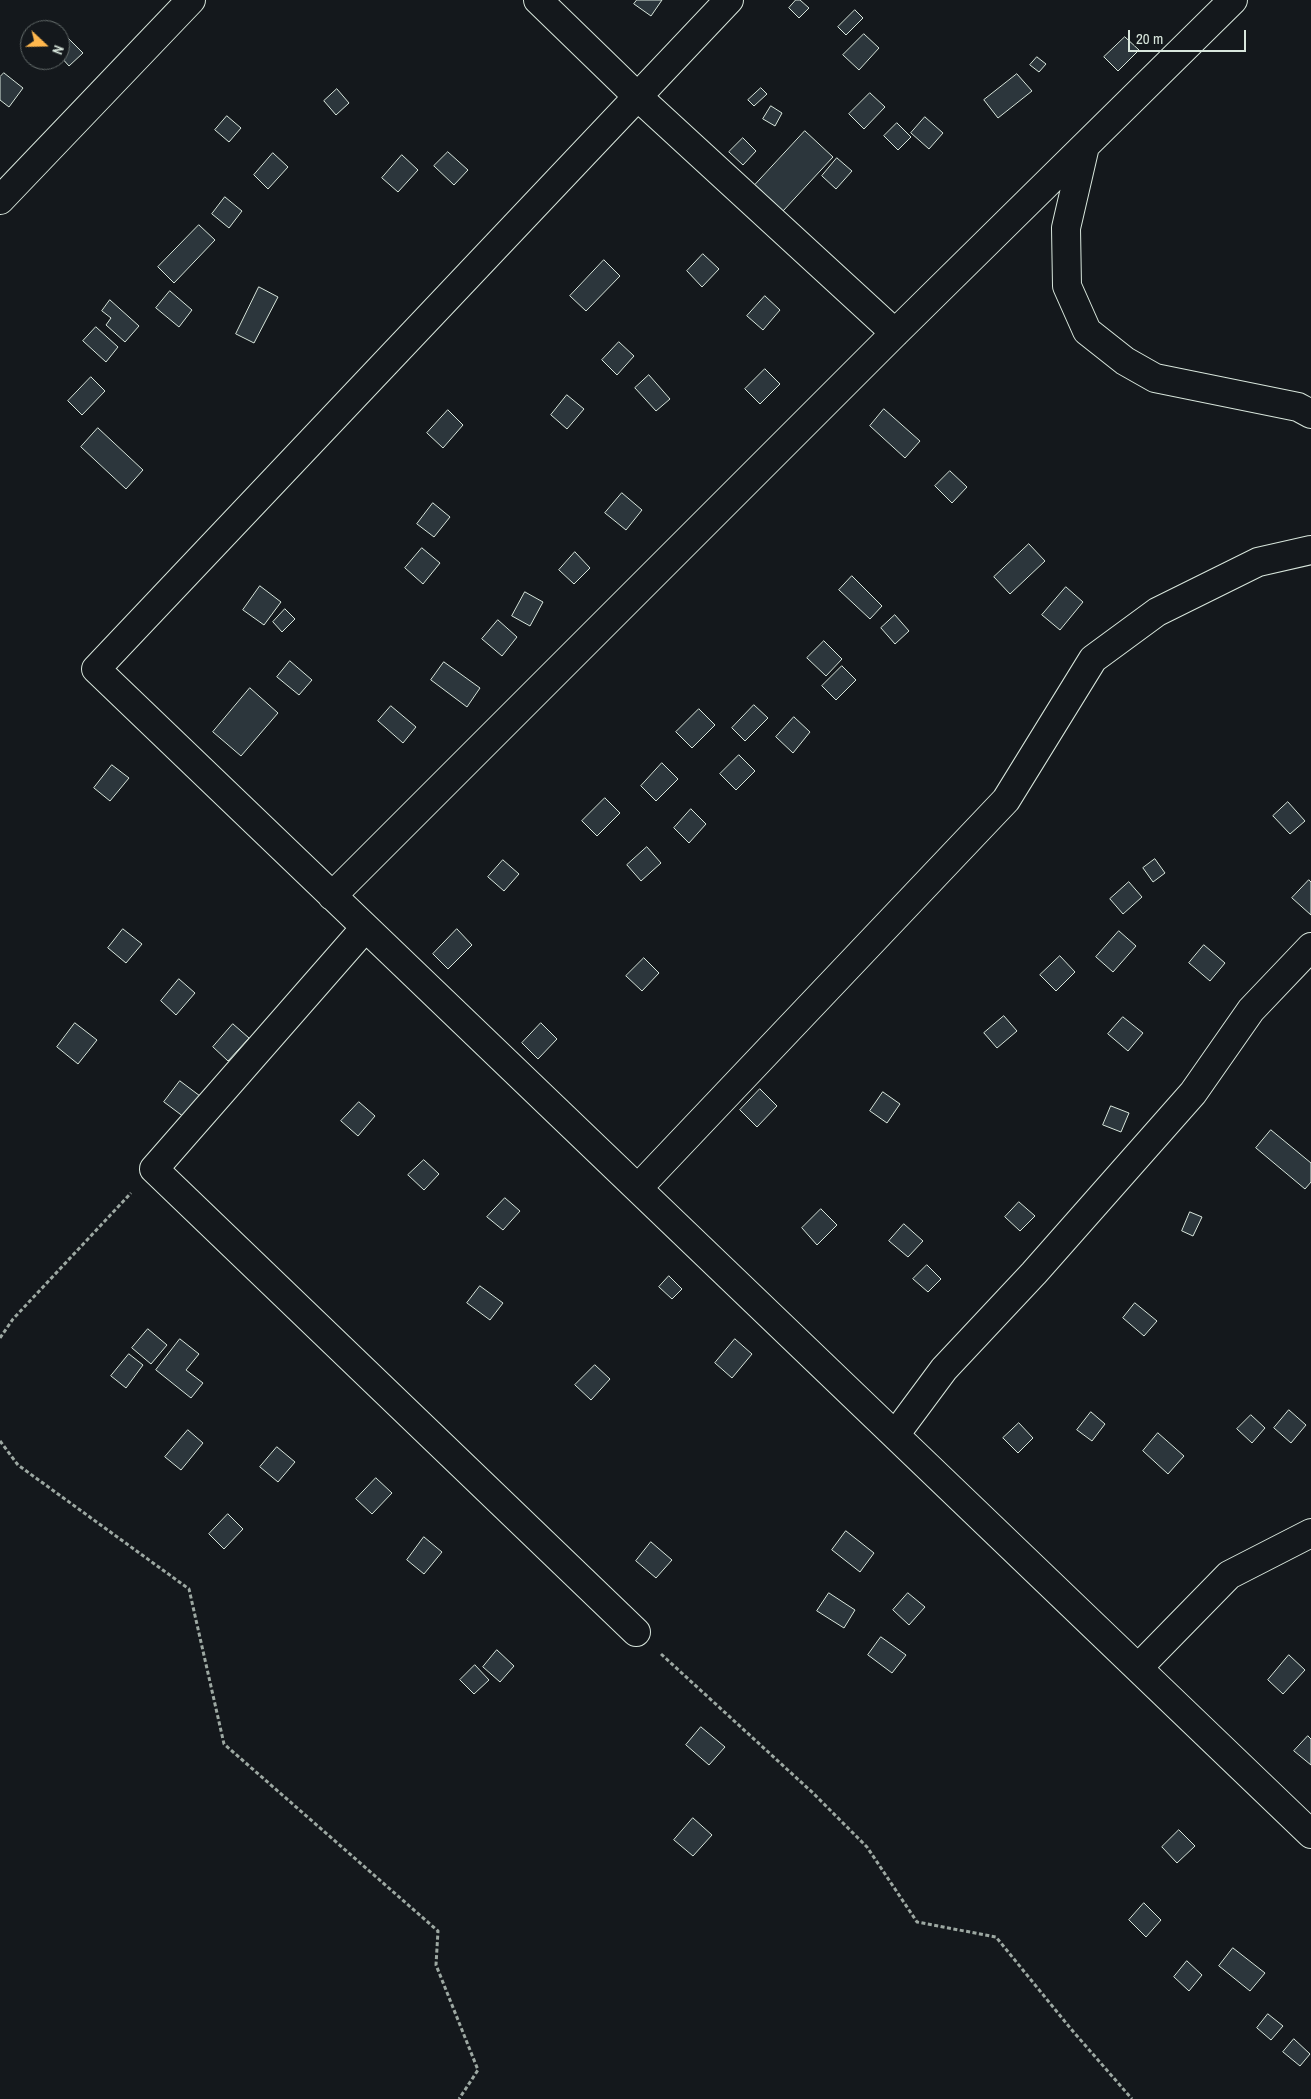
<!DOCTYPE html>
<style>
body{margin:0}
#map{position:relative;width:1311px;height:2099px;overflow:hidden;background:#14181c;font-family:"Archivo Narrow",sans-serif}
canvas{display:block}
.north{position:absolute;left:20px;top:20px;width:50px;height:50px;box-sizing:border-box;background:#14181c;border:1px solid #626a69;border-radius:50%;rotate:111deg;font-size:14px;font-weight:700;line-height:20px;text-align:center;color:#d8e6dc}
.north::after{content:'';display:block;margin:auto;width:18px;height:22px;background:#ffb74d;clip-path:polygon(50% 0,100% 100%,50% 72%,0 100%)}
.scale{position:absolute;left:1128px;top:30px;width:118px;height:22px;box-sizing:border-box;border:2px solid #d8e6dc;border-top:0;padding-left:6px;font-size:15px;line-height:18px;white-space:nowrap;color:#d8e6dc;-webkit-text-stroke:4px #14181c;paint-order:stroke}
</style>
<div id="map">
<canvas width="1311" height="2099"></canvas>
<div class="north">N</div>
<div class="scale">20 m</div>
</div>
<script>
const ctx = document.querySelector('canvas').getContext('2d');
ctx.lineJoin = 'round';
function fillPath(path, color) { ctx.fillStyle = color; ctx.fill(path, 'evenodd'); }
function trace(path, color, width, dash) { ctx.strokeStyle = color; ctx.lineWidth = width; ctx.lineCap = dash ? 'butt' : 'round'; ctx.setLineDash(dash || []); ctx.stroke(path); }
const building = new Path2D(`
 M637 0H662L651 16 634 4Z
 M796 0H800L809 8 799 18 789 8Z
 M855 10 863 18 846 35 838 27Z
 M864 34 879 48 859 70 843 55Z
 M66 36 83 53 69 66 60 56V41Z
 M1125 37 1139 50 1118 71 1104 57Z
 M1037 57 1046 64 1039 72 1030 65Z
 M4 73 23 88 9 107 0 100V77Z
 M1017 74 1032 91 998 118 984 100Z
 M761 88 767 94 754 106 748 100Z
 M337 89 349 103 336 115 324 101Z
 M870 93 885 107 864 129 849 114Z
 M771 106 782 113 775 126 763 119Z
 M227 116 241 128 229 142 215 130Z
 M925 117 943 133 929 149 911 133Z
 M897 123 911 137 898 150 884 136Z
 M805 131 833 157 783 211 755 185Z
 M743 138 756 151 743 165 729 152Z
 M448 152 468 170 454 185 434 166Z
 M273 153 288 167 268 189 254 175Z
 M402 155 418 170 398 192 382 178Z
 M837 158 852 171 836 189 822 176Z
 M225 197 242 211 229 228 212 214Z
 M199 225 215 240 174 283 158 267Z
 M703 254 719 269 702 287 687 271Z
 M604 260 620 276 586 311 570 296Z
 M259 287 278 297 254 343 236 334Z
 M170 291 192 310 179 327 156 308Z
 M765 296 780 310 763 330 747 316Z
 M110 300 139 326 125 342 106 325 111 318 102 311Z
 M96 327 118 347 106 362 83 341Z
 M619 342 634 356 617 375 602 360Z
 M765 369 780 384 760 404 745 389Z
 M649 375 670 399 656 411 635 388Z
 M91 377 105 391 82 415 68 401Z
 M567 395 584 409 567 429 551 415Z
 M884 409 920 441 905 458 870 426Z
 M448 410 463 425 443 448 427 433Z
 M98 428 143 470 126 489 81 447Z
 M950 471 967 487 952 503 935 486Z
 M622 493 642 510 626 530 605 513Z
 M433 503 450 517 434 537 417 524Z
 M1029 544 1045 561 1010 594 994 577Z
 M422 548 440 563 423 584 405 568Z
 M575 552 590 568 574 584 559 570Z
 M852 576 882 606 870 619 839 590Z
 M260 586 281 602 264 625 243 610Z
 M1066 587 1083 602 1060 630 1042 615Z
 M525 592 543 602 530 626 512 616Z
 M285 609 295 619 282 632 273 622Z
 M895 615 909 631 895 644 881 628Z
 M498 620 517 637 502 656 482 639Z
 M824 641 842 659 826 676 807 658Z
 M290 661 312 680 299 695 277 677Z
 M444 662 480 688 467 707 431 680Z
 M842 666 856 680 836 700 822 686Z
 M250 688 278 713 241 756 213 732Z
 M754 705 768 718 745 741 732 728Z
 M391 706 416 727 403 743 378 721Z
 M699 709 715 725 692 748 676 732Z
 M794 717 810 732 793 753 776 737Z
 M739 755 755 771 736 790 720 774Z
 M662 763 678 779 656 801 641 786Z
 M112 765 129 778 110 801 94 788Z
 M605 798 620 813 597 836 582 821Z
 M1288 802 1305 821 1290 834 1273 816Z
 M691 809 706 824 689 843 674 828Z
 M647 847 661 863 641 881 627 865Z
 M1155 859 1165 873 1153 882 1143 868Z
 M503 860 519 874 504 891 488 877Z
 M1309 880 1311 882V915L1292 898Z
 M1129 882 1142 897 1123 914 1110 899Z
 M123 929 142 944 126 963 108 948Z
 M457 929 472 945 448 969 433 954Z
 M1119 931 1136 946 1113 972 1096 957Z
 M1204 945 1225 963 1210 981 1189 963Z
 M1060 956 1075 972 1056 991 1040 975Z
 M644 958 659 973 642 991 626 976Z
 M179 979 195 993 176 1015 161 1001Z
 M1004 1016 1017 1031 997 1048 984 1033Z
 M1123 1017 1143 1033 1128 1051 1108 1034Z
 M75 1023 97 1040 78 1064 57 1047Z
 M541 1023 557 1039 538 1059 522 1043Z
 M233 1024 249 1038 228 1061 213 1047Z
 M180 1081 200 1096 184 1117 164 1102Z
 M760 1089 777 1106 757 1127 740 1110Z
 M883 1092 900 1104 887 1123 870 1111Z
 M359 1102 375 1116 358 1136 341 1121Z
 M1111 1106 1129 1113 1121 1132 1103 1125Z
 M1271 1130 1311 1163V1182L1305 1189 1256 1148Z
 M424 1160 439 1174 424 1190 408 1175Z
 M505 1198 520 1211 503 1230 487 1217Z
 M1019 1202 1035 1216 1020 1231 1005 1217Z
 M821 1209 837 1225 817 1245 802 1228Z
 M1190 1212 1202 1217 1193 1236 1182 1231Z
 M904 1224 923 1241 908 1257 889 1241Z
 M927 1265 941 1279 928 1292 913 1279Z
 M669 1276 682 1289 672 1299 659 1287Z
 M480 1286 503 1303 490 1320 467 1303Z
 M1135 1303 1157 1321 1144 1336 1123 1318Z
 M148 1329 167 1345 151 1364 132 1348Z
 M180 1339 199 1354 186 1370 203 1383 191 1398 156 1370Z
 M735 1339 752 1354 732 1378 715 1363Z
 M129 1354 143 1365 126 1388 111 1376Z
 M595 1365 610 1379 591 1400 575 1385Z
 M1289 1410 1306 1425 1291 1443 1274 1428Z
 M1091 1412 1105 1424 1092 1441 1077 1430Z
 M1251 1415 1265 1428 1252 1443 1237 1429Z
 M1019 1423 1033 1438 1018 1453 1003 1438Z
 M188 1430 203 1443 181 1470 165 1457Z
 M1158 1433 1184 1456 1168 1474 1143 1451Z
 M277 1447 295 1462 278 1482 260 1467Z
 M376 1478 392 1493 372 1514 356 1499Z
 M228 1514 243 1529 224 1549 209 1534Z
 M846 1531 874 1553 860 1572 832 1550Z
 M424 1537 442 1552 424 1574 407 1560Z
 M651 1542 672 1560 656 1578 636 1561Z
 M829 1593 855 1610 844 1628 817 1611Z
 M908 1593 925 1607 909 1625 893 1610Z
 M881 1637 906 1655 892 1673 868 1655Z
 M497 1650 514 1666 500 1682 483 1667Z
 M1289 1655 1305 1670 1283 1694 1268 1680Z
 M475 1665 489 1680 474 1694 460 1680Z
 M701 1727 725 1747 709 1765 686 1745Z
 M1308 1736 1311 1739V1765L1294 1751Z
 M693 1818 712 1835 693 1856 674 1840Z
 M1179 1830 1195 1846 1177 1863 1162 1847Z
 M1144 1903 1161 1920 1146 1937 1129 1920Z
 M1233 1948 1265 1973 1250 1991 1219 1966Z
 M1187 1961 1202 1975 1189 1991 1174 1977Z
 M1268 2014 1283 2026 1271 2040 1257 2028Z
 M1294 2039 1310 2054 1300 2066 1283 2052Z`);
fillPath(building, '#2c363c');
trace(building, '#d8e6dc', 1);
const street = new Path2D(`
 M538 0 637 96 895 333
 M729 0 96 669 1311 1834
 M1085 146 1066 228 1067 286 1087 331 1125 361 1155 378 1298 407 1311 414
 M0 200 191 0
 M332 896 895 333 1233 0
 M365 928 154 1169 636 1632
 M638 1188 1006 800 1093 659 1157 612 1258 562 1311 550
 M895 1435 944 1369 1034 1273 1193 1093 1251 1010 1311 947
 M1138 1668 1229 1575 1311 1533`);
trace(street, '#d8e6dc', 30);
trace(new Path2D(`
 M0 1338 13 1319 131 1193
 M0 1441 18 1465 189 1589 224 1744 438 1931 436 1965 478 2070 459 2099
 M661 1654 813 1793 867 1847 917 1922 996 1937 1071 2029 1132 2099`), '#9da8a2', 3, [4, 2.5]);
trace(street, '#14181c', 28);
</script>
